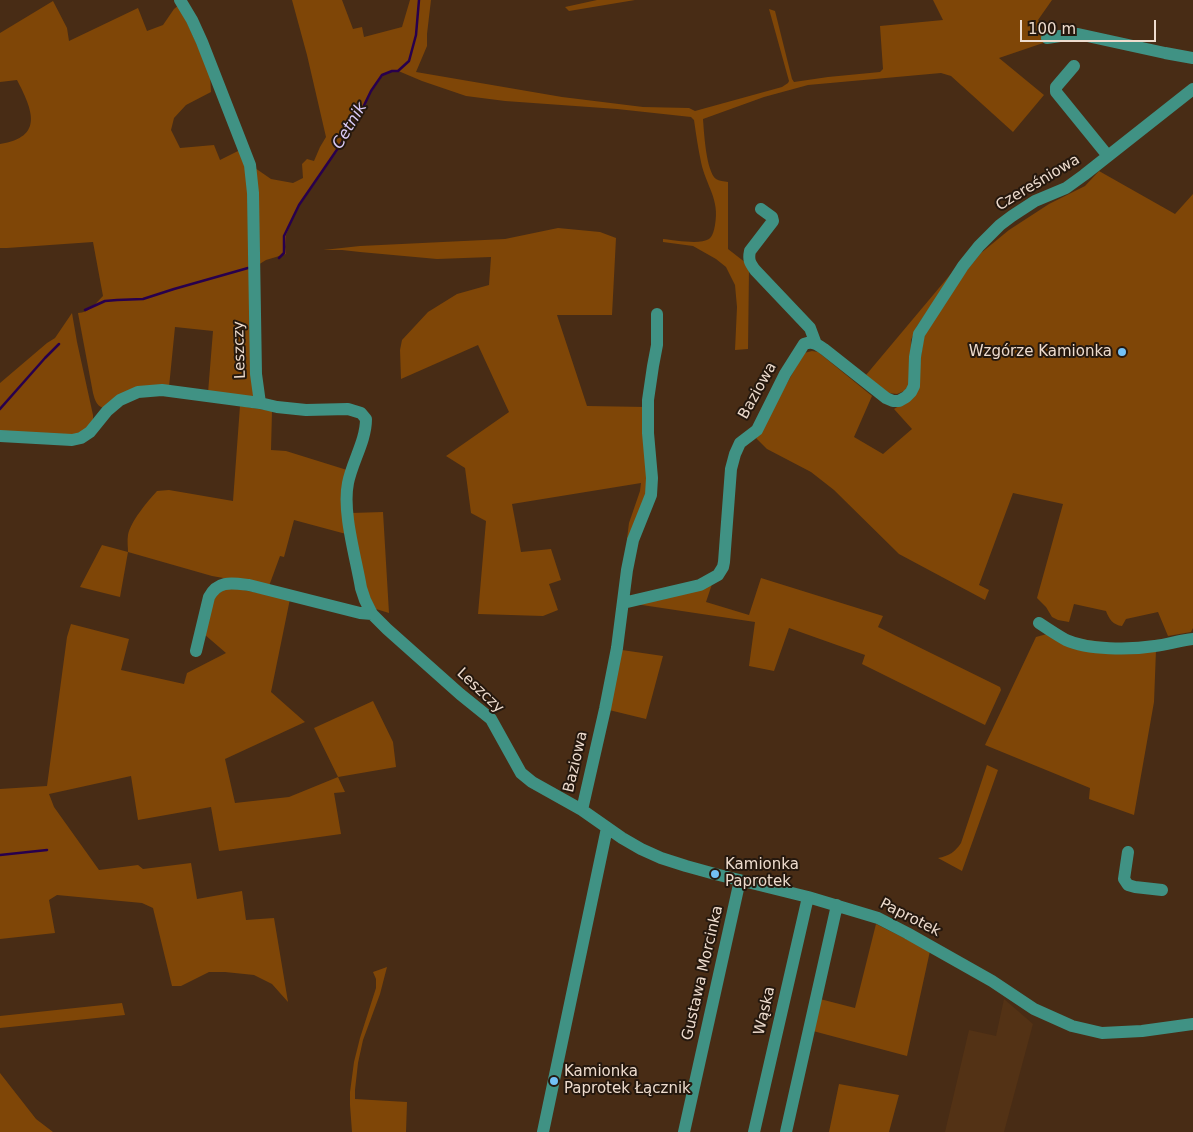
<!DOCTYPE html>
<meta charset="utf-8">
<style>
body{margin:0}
#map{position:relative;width:1193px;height:1132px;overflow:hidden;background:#482c15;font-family:"DejaVu Sans",sans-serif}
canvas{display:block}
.scale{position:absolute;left:1020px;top:20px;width:136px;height:22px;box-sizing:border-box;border:2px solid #eedcce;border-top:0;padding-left:6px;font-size:15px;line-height:18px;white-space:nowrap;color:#eedcce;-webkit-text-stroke:4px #25180e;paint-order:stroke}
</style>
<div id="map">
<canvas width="1193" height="1132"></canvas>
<div class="scale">100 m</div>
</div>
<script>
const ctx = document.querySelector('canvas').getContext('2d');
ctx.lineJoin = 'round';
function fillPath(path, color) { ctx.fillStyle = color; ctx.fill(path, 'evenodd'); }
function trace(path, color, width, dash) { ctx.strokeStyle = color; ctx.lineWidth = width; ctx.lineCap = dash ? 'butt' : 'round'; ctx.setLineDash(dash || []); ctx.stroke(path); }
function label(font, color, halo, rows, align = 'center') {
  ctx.font = font + ' "DejaVu Sans",sans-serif'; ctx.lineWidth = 4; ctx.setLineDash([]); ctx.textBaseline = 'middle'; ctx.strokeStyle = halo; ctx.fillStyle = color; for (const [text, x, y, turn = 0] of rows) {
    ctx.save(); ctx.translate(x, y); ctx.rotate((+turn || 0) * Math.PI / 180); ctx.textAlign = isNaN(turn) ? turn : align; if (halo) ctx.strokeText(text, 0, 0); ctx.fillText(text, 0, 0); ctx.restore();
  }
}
fillPath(new Path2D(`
 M1004 999 1033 1024 1004 1132H945L969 1030 996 1036Z`), '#533215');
fillPath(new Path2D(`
 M292 0H342L353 29 362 27 364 37 402 27 410 0H431L427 34V46L416 72 562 97 643 107 689 108 695 111 782 87 788 83 789 81 769 9 775 11 792 79 794 82 828 77 880 72 883 69 880 26 943 20 933 0H1052L1038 20 1047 35 1046 42 999 58 1044 95 1013 132 951 76 941 73 808 85 764 97 703 119C704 132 706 171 716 179 719 181 724 181 728 182V249L746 263 749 269 748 349 735 350 737 307 735 285 726 267 716 259 693 246 663 242V239C674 240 700 245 709 239 713 236 714 230 715 225 720 199 706 186 701 162 698 148 696 134 694 120L691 117 617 109 505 101 466 96 422 81 396 70 384 74 370 94 354 129 327 165 296 211 286 235 285 247 286 254 266 260 258 265 255 168 271 179 293 183 303 178 302 164 307 159 314 161 320 147 326 137 307 55Z
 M597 0H635L569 11 565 7Z
 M53 1 67 28 69 41 138 8 147 31 163 25 174 9 179 5 210 74 211 92 186 105 174 118 171 130 180 148 214 145 220 160 240 150 247 171 255 392 252 397 208 393 213 331 175 327 169 387 103 408C96 405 95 400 93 393L78 313C89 313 95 304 103 296L93 242 7 248H0V144C45 137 32 109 17 80L0 82V33Z
 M1099 171 1175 214 1193 194V628L1191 632 1168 636 1158 612 1126 619 1122 626C1113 625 1109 619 1106 611L1074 604 1069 622 1058 620 1052 617 1046 607 1037 598 1063 504 1013 493 979 585 989 590 985 600 899 554 834 490 811 472 767 449 756 438 804 353 812 351 818 352 872 396 854 437 883 454 912 429 894 409 907 401 918 377 924 336 960 279 981 253 1009 230 1049 204 1085 186Z
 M558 228 600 232 616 238 612 315H557L587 406 646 407 650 485 631 540 627 539 629 523 640 491 641 483 512 504 521 552 551 549 561 580 549 584 558 610 543 616 478 614 486 521 471 513 465 468 446 456 509 412 478 345 401 379 400 350 402 340 428 312 457 294 489 285 491 257 437 259 360 252 342 250H323L360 246 505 239Z
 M965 257 917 326 911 340 910 384 904 391 897 394 888 393 866 375Z
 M72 313 77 342 93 415V423L78 435 0 433V383L47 343 55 338Z
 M240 406 272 411 271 450 286 451 347 470 346 534 294 520 284 557 280 556 269 586 212 576 128 552 120 597 80 587 102 545 128 552C128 547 127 541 128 535 131 521 147 502 157 491L169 490 233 501Z
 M383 512 389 613 376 609 366 590 351 513Z
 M761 578 883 616 878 627 1000 687 1001 690 985 725 862 664 865 655 789 628 774 671 749 666 755 622 642 605H635L712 584 706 602 749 615Z
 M228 587 290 599 271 692 305 722 225 759 235 803 289 797 338 777 314 728 373 701 393 742 396 767 338 777 345 792 334 793 341 834 219 851 211 807 138 820 131 776 49 794 54 807 99 870 138 865 143 869 191 863 197 899 242 891 246 920 274 918 288 1002 272 984 254 975 225 972H209L181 986H172L153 908 142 903 57 895 49 900 55 933 0 939V789L47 786 67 637 71 624 129 639 121 670 184 684 187 673 226 653 204 634 212 598Z
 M1047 634 1156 650 1154 702 1134 815 1089 799 1090 788 985 745 1036 637Z
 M622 650 663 656 646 719 609 710Z
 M987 765 998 770 962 871 938 858C949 856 955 852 961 843Z
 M876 924 930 951 907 1056 813 1031 820 999 855 1008Z
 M387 967 380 994 363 1040 358 1063 355 1090V1099L407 1102 406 1132H352L350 1105V1092L354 1062 360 1038 376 988V979L373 972Z
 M122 1003 125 1015 0 1028V1016Z
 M0 1073 36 1119 53 1132H0Z
 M839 1084 899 1095 889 1132H829Z`), '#7f4607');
trace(new Path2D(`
 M279 258 284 253V236L299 205 356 122 371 91 382 75 392 71H398L409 61 416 35 419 0
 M85 310 105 301 117 300 143 299 174 289 248 268
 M0 409 45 358 59 344
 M0 855 47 850`), '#28004d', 2.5);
trace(new Path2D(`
 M180 0 192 20 202 42 250 165 253 193 256 374 260 403 277 407 306 410 348 409 361 413 366 419C366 441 352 462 348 483 342 512 356 558 361 588L365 600 372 614 387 629 460 694 491 719 521 773 532 782 582 810 622 838 641 849 661 858 686 866 715 874 808 897 878 918 907 933 992 981 1034 1009 1072 1026 1102 1033 1142 1031 1193 1024
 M1047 38 1060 36 1078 34 1165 53 1193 58
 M1074 66 1056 87V92L1108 156
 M761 209 772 217 773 221 750 251C748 260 750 263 755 270L810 328 816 344
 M0 436 72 440 81 438 90 432 107 411 120 400 138 392 162 390 260 403
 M623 603 700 585 718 575 723 567 724 562 731 469 735 454 740 443 757 430 785 374 804 344C813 341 817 344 824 349L886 398 893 401H899L906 397 911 392 914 386 915 357 919 334 963 266 979 246 1000 225 1012 216 1035 201 1066 188 1084 175 1193 89
 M1039 623C1048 629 1057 635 1066 640 1088 650 1130 650 1155 646 1167 645 1180 640 1193 639
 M196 651 209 597C218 580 232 583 249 585L360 613 372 614
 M582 810 605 709 617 648 627 570 633 540 651 495 652 478 648 433V400L653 366 657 345V314
 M1128 852 1124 879 1128 885 1135 887 1162 890
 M543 1132 607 828
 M684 1132 740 880
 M754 1132 808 897
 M786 1132 837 905`), '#409284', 12);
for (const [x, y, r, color] of [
 [1122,352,5,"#73c1f6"],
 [715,874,5,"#73c1f6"],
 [554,1081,5,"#73c1f6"]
]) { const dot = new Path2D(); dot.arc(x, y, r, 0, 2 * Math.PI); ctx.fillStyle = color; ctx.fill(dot); trace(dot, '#25180e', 2); }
label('15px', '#eedcce', '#25180e', [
 ["Czereśniowa",1038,183,-31],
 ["Leszczy",240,350,-92],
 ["Baziowa",758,391,-61],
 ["Leszczy",480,691,43],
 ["Baziowa",576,762,-77],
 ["Paprotek",910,918,27],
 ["Gustawa Morcinka",703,973,-77],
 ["Wąska",765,1011,-77]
]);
label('15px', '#eedcce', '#25180e', [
 ["Wzgórze Kamionka",1112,352,"right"],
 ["Kamionka",725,865],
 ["Paprotek",725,882],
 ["Kamionka",564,1072],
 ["Paprotek Łącznik",564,1089]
], 'left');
label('italic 16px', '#dacbf7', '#25180e', [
 ["Cetnik",350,126,-59]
]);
</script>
